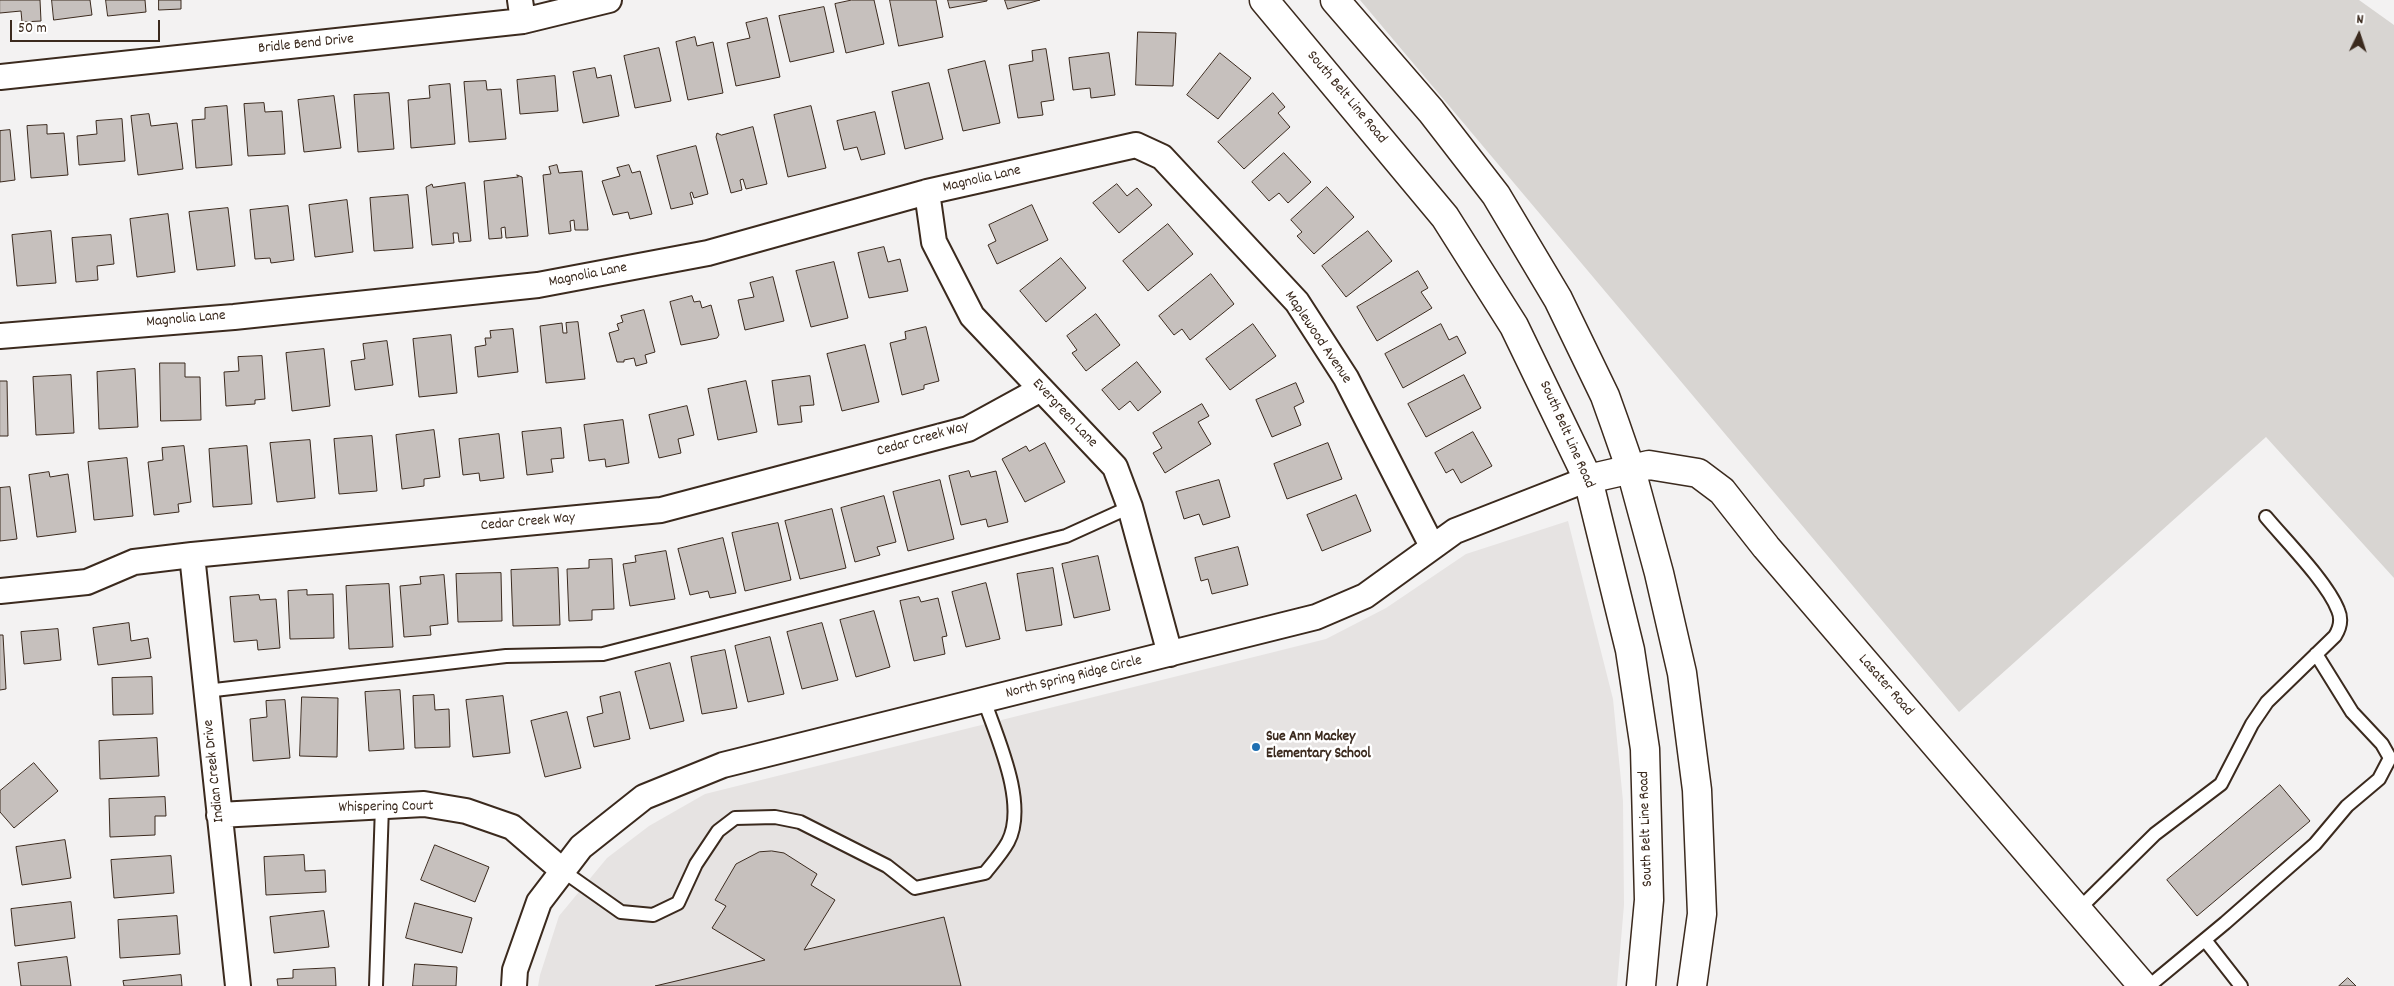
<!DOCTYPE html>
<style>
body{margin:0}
#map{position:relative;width:2394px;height:986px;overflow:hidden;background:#f3f2f2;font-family:Dekko,sans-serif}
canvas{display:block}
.north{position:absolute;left:2334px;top:10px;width:50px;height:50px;-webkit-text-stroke:4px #fff;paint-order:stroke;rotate:4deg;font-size:14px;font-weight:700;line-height:20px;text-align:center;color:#3b2a1e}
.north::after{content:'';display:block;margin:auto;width:18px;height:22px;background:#3b2a1e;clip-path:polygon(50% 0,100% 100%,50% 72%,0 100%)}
.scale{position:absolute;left:10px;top:20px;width:150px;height:22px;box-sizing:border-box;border:2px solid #3b2a1e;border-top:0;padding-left:6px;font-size:15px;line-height:18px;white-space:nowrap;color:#3b2a1e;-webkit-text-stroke:4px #fff;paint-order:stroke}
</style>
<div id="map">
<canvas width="2394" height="986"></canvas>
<div class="north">N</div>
<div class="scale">50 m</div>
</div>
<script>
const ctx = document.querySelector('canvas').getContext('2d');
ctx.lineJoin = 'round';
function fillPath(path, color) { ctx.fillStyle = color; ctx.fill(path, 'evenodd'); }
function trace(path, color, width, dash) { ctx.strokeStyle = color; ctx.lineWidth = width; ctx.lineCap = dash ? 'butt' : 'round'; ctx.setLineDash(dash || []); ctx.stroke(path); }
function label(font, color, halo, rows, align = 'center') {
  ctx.font = font + ' Dekko,sans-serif'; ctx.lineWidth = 5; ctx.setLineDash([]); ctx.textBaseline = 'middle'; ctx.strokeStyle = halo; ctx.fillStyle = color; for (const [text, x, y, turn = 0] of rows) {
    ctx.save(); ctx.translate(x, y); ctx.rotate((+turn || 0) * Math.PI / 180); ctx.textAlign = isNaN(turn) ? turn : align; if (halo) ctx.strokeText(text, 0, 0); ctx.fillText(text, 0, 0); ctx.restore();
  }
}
fillPath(new Path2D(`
 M1568 521 1613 699 1623 801 1624 905 1617 986H538L540 975 559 916 607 858 649 826 705 794 1326 639 1386 608 1466 554Z`), '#e6e3e2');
fillPath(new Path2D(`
 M1360 0H2359L2394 25V578L2266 437 1959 712Z`), '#d8d5d2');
const building = new Path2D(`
 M0 0H40L41 21 22 22 21 11 0 13Z
 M52 0H90L92 15 54 20Z
 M106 0H145L146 12 108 16Z
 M159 0H181V9L159 10Z
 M852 0H874L884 44 846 53 835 4Z
 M890 0H936L943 37 899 46Z
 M948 0H987V1L950 8Z
 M1005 0H1040L1008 9Z
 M824 7 834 52 790 62 779 16Z
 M767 18 780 77 736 86 727 43 750 38 746 23Z
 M1138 32 1176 33 1173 86 1136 85Z
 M695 37 697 46 713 42 723 93 688 100 676 42Z
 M659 48 671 101 635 108 624 56Z
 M1046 49 1054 100 1041 102 1043 115 1018 118 1009 65 1033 61 1032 51Z
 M1109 53 1115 95 1091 98 1090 88 1073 90 1069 58Z
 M1220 53 1251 78 1218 119 1187 95Z
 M985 61 1000 123 963 131 948 70Z
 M595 68 597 78 611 75 619 116 583 123 573 72Z
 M555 76 558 111 520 114 517 80Z
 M486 81 487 90 501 89 506 139 469 142 464 82Z
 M929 83 943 139 905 149 892 92Z
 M450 84 455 144 411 148 408 100 430 98 429 86Z
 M389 93 394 149 358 152 354 95Z
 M1273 93 1285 107 1278 113 1290 127 1244 169 1218 142Z
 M334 96 341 148 304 152 298 100Z
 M264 103 265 112 282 111 285 154 248 156 244 104Z
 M227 106 232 165 196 168 192 120 205 119V108Z
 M811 106 826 168 788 177 774 115Z
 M875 112 885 154 861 160 857 147 844 150 837 121Z
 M149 114 151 126 177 123 183 169 138 175 131 116Z
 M122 119 125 161 79 165 77 136 97 134 96 121Z
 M47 125V134L64 133 68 175 31 178 27 126Z
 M753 127 767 184 746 189 743 179 740 180 742 190 731 193 716 137 717 133 721 135Z
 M10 130 15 180 0 182V131Z
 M696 146 708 194 694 198 692 192 690 193 693 204 671 209 657 156Z
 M1284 153 1311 182 1288 203 1279 193 1269 201 1252 182Z
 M557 165 559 173 582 171 588 230H575L574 220 570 221 571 231 549 234 543 175 551 174 549 167Z
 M629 165 632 173 640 171 652 214 630 219 628 212 613 215 602 181 620 176 617 168Z
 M517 175 522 177 528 236 506 238 505 227 501 228 502 238 489 239 484 181 518 177Z
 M465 183 471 241 459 242 458 233H453L454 243 432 245 426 187 432 184 433 187Z
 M1117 184 1127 196 1137 188 1152 205 1119 233 1093 203Z
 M1327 187 1354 217 1314 254 1297 236 1302 232 1291 220Z
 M408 195 413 248 374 251 370 198Z
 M347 200 353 252 315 257 309 205Z
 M1032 205 1048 240 997 264 988 245 996 241 989 225Z
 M288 206 294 260 271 263 270 258 255 259 250 210Z
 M228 208 235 266 197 270 189 212Z
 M168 214 175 272 137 277 130 219Z
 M1168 224 1193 254 1148 291 1123 261Z
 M51 231 56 283 17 286 12 235Z
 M1368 231 1392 261 1346 297 1322 266Z
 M111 235 114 264 97 266 98 280 76 282 72 238Z
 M884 247 888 262 900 259 908 291 869 298 858 253Z
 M1061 258 1086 288 1046 322 1020 291Z
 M834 262 848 318 811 327 796 271Z
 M1418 271 1428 288 1421 292 1432 308 1377 341 1357 307Z
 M1211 274 1234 304 1190 340 1182 329 1174 335 1159 316Z
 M773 277 784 321 745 330 738 300 754 297 750 283Z
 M692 296 694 302 700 301 702 308 711 305 719 335 717 338 681 345 670 302Z
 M644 310 655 352 645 355 647 363 636 366 634 358 624 360V362H617L609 333 619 330 617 324 623 322 621 316Z
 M1096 314 1120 345 1086 371 1072 353 1077 350 1067 336Z
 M578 322 585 379 546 383 540 326 562 323 563 333H567L566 323Z
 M1253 324 1276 356 1230 390 1206 359Z
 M1441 324 1449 340 1457 336 1466 353 1403 388 1385 354Z
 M926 327 939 381 924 385V389L902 395 890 343 906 339 905 332Z
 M513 329 518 372 478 377 475 347 486 345 485 338H491L490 331Z
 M451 335 457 393 419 397 413 339Z
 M387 341 393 385 355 390 351 361 365 359 363 344Z
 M865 345 879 402 842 411 827 354Z
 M324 349 330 406 292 411 286 353Z
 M262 356 265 399 255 400V404L226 406 224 372 239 371 238 357Z
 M1137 362 1161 392 1138 411 1130 401 1119 410 1102 390Z
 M160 363H185V377H200L201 420 161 421Z
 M135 369 138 427 99 429 97 372Z
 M71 375 74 433 36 435 33 377Z
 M1464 375 1481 408 1426 437 1408 404Z
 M810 376 814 405 800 406 802 422 778 425 772 381Z
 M0 381H7L8 436H0Z
 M746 381 757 432 718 440 708 389Z
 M1296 383 1304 402 1294 407 1301 425 1272 437 1256 400Z
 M1202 404 1209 416 1198 422 1211 444 1165 473 1153 453 1162 448 1153 433Z
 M687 406 694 435 678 439 681 453 659 458 649 415Z
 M623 420 629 463 606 467 605 459 589 461 584 425Z
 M561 428 564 458 551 459 553 472 527 475 522 432Z
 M434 430 440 477 424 479V486L402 489 396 435Z
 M1473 432 1492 466 1461 483 1453 469 1446 473 1435 453Z
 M499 434 504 478 480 481 479 473 463 475 459 439Z
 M372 436 377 491 339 494 334 439Z
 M310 440 315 498 277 502 270 443Z
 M1045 443 1065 482 1025 502 1002 459 1026 446 1029 451Z
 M1328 443 1342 479 1287 499 1274 464Z
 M184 446 191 502 178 504 179 512 154 515 148 462 163 460 162 448Z
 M247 446 252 504 213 507 209 449Z
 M127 458 133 516 94 520 88 462Z
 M969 471 971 477 996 471 1008 522 988 527 986 519 961 525 949 476Z
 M49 472 50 477 68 474 76 532 37 537 29 475Z
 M940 480 954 539 908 551 893 492Z
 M1219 480 1230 517 1203 525 1199 514 1184 519 1176 492Z
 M10 487 17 539 0 541V488Z
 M1356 495 1371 531 1322 551 1307 515Z
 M884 496 896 542 877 547 880 555 855 562 841 508Z
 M832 509 846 568 800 579 785 521Z
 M778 523 791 580 745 591 732 533Z
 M723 538 736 593 710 598 708 591 690 595 678 549Z
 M1238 547 1248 585 1212 594 1208 579 1201 581 1195 558Z
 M666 551 675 599 630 606 623 564 636 562 635 556Z
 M1098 556 1110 610 1074 618 1062 564Z
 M612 559 614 609 592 610V620L569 621 567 569 589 568V560Z
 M558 568 560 625 513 626 511 570Z
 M1053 568 1062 625 1026 631 1017 574Z
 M501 573 502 621 458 622 456 574Z
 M444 575 448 624 430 626 431 635 404 637 400 586 421 584 420 577Z
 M986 583 1000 639 966 647 952 592Z
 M389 584 393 647 349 649 346 586Z
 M307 590V595L333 594 334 638 290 639 288 591Z
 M259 595 260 600 276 599 280 648 258 650 257 640 234 642 230 597Z
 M919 597 921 602 938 598 947 636 942 637 945 654 914 661 900 601Z
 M874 611 890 667 856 677 840 620Z
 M129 623 131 641 148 638 151 658 98 665 93 628Z
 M822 623 838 680 802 689 787 632Z
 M58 629 61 660 24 664 21 632Z
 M0 635H3L6 689 0 690Z
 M770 637 784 694 748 702 735 646Z
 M725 650 737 708 702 714 691 657Z
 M670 663 684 721 650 729 635 672Z
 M152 677 153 714 113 715 112 678Z
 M400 690 404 749 369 751 365 692Z
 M620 692 630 739 594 747 587 717 603 713 600 697Z
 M434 695 435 710 449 709 450 747 415 748 413 696Z
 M503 696 510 753 473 757 466 700Z
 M302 697 338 698 337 757 300 756Z
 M285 700 290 758 253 761 250 719 267 717 266 701Z
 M567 712 581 768 545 777 531 721Z
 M157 738 159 776 100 779 99 741Z
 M34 763 58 791 14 828 0 812V791Z
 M2280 785 2310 821 2197 916 2167 880Z
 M165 797 166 816H155V835L110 837 109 799Z
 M65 840 71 878 22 885 16 847Z
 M435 845 489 867 475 902 421 880Z
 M772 851 784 853 817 874 811 885 835 900 804 950 944 917 961 986H655L765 960 712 928 726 906 715 900 736 864 759 852Z
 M304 855 305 871 325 870 326 892 266 895 264 857Z
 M171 856 174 893 114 898 111 860Z
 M71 902 75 938 15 946 11 909Z
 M415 903 472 918 462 953 406 938Z
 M324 911 329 947 274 953 270 917Z
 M177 916 180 954 120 958 118 920Z
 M67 957 71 986H21L18 963Z
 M415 964 457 967 456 986H413Z
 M335 968 336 986H278L277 979 293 978V970Z
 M181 975 182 986H124L123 981Z
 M2348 978 2356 986H2339Z`);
fillPath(building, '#c6c0bd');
trace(building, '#3b2a1e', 1);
const lane = new Path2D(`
 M206 691 506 656 603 654 1066 536 1130 507
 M563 871 621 912 653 915 678 903 696 864 718 831 735 818 775 817 800 822 887 866 915 888 985 873C993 863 1002 853 1008 842 1028 804 997 738 984 700
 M2078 910 2155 834 2221 784 2252 724 2267 702 2335 636C2340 628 2342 619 2338 610 2327 582 2286 541 2266 517
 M2205 940 2241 986
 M376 986 382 806
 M2149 986 2225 923 2315 844 2347 806 2379 779 2390 758 2382 744 2352 712 2316 654`);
const street = new Path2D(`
 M520 0 523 21
 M0 77 523 21 609 0
 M927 192 934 242 972 316 1115 467 1130 507 1170 654
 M0 336 234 317 538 285 708 253 927 192 1136 145 1162 157 1297 302 1346 378 1432 546
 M192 555 238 986
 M0 591 87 582 134 562 192 555 661 510 968 429 1041 389
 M219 815 424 804 466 811 512 827 563 871
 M514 986 515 970 539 902 581 847 644 797 723 765 1316 617 1365 596 1455 531 1588 479`);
const secondary = new Path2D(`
 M1588 479 1649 465 1698 473 1722 491 1766 547 2143 986`);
const primary = new Path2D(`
 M1264 0 1445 217 1514 326 1588 479 1630 650 1645 749 1649 900 1641 986
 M1335 0 1431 111 1496 195 1558 299 1605 396 1615 424 1631 470 1659 573 1682 673 1697 790 1702 914 1692 986`);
trace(lane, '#3b2a1e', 16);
trace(street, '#3b2a1e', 28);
trace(secondary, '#3b2a1e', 31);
trace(primary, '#3b2a1e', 31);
trace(lane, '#fff', 12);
trace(street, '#fff', 24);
trace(secondary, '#fff', 28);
trace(primary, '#fff', 28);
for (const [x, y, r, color] of [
 [1256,747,5,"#1f6fb2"]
]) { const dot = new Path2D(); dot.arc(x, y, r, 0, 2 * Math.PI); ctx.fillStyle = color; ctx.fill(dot); trace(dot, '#fff', 2); }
label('15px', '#3b2a1e', '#fff', [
 ["Bridle Bend Drive",306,45,-6],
 ["South Belt Line Road",1346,98,50],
 ["Magnolia Lane",982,180,-13],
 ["Magnolia Lane",588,276,-11],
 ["Magnolia Lane",186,320,-5],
 ["Maplewood Avenue",1317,338,56],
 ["Evergreen Lane",1064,414,47],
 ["South Belt Line Road",1566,435,66],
 ["Cedar Creek Way",923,440,-16],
 ["Cedar Creek Way",528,523,-5],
 ["North Spring Ridge Circle",1074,678,-14],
 ["Lasater Road",1885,686,49],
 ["Indian Creek Drive",215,771,-96],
 ["Whispering Court",386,808,-1],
 ["South Belt Line Road",1647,829,-92]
]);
label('bold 15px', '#3b2a1e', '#fff', [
 ["Sue Ann Mackey",1266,738],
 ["Elementary School",1266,755]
], 'left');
</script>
